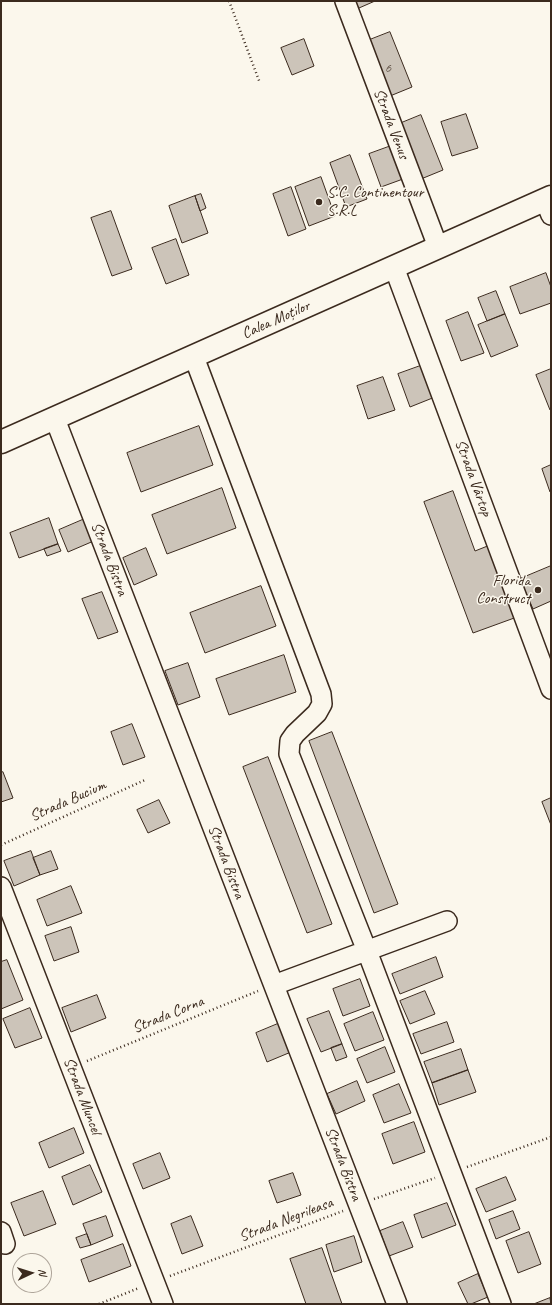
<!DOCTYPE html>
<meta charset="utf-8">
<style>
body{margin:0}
#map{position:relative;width:552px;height:1305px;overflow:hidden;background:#fbf7ec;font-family:Caveat,sans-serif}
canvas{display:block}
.frame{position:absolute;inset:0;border:2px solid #3b2a1e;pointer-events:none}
.north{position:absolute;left:12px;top:1253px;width:40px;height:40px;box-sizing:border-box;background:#fbf7ec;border:1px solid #aea59a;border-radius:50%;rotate:86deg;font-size:11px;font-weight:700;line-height:16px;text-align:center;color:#3b2a1e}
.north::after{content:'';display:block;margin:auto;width:14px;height:18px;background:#3b2a1e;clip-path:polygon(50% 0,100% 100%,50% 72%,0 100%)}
</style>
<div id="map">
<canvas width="552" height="1305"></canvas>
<div class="frame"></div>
<div class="north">N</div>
</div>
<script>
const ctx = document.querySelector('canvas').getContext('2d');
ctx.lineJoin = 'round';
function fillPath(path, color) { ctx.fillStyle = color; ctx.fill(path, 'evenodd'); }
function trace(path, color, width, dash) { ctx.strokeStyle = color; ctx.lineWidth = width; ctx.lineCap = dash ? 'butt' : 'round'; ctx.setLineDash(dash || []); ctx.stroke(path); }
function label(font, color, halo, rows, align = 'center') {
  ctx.font = font + ' Caveat,sans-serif'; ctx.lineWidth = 3; ctx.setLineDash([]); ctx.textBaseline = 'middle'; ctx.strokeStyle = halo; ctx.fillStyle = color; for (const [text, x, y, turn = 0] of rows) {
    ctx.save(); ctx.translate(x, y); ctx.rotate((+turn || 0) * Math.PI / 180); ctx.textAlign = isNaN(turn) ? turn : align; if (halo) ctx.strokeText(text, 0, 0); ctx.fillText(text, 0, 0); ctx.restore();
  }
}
const building = new Path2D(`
 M356 1H375L359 8Z
 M390 32 412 87 390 96 367 41Z
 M304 39 314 66 292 75 281 48Z
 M466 114 478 148 452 156 441 122Z
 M421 115 443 170 421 179 399 124Z
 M391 146 403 179 381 187 369 154Z
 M350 155 367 199 346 207 330 163Z
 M321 177 335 216 309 226 295 187Z
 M291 187 306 229 288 236 273 194Z
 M201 194 206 208 200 211 195 196Z
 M195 196 208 233 182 243 169 206Z
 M111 211 132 269 112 276 91 218Z
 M176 239 189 275 166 284 152 248Z
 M546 273 551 287V303L520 314 510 287Z
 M496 291 505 314 487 321 478 298Z
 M468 312 484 353 461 361 446 321Z
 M505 314 518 346 491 357 478 325Z
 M423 365 435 397 410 407 398 374Z
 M551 369V410H550L536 375Z
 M383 377 395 410 368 419 357 386Z
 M199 426 213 465 141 492 127 453Z
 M551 465V491L550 492 542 469Z
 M222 488 236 528 167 554 152 515Z
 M453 491 475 551 490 545 517 617 473 633 424 502Z
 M49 518 58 544 19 558 10 533Z
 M87 518 96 540 68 552 59 530Z
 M58 544 61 551 47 556 44 549Z
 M146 548 157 575 134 585 123 558Z
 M551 566V601L533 609 520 579Z
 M261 586 276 626 205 653 190 613Z
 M102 592 118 632 98 639 82 599Z
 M284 655 296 692 229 715 216 679Z
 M188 663 200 697 178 705 165 671Z
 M132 724 145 757 123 765 111 732Z
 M332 732 398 904 374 913 309 741Z
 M268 757 332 924 307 933 243 767Z
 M3 772 13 798 1 802V773Z
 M551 798V825L542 802Z
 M159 800 170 823 148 833 137 810Z
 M31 851 40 875 14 886 4 861Z
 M51 851 58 869 40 875 33 858Z
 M71 886 82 913 47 926 37 900Z
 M71 927 79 952 54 961 45 936Z
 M436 957 443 977 400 994 392 974Z
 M7 960 23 1000 1 1009V962Z
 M360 979 370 1006 343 1016 333 989Z
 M425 991 435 1014 410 1024 400 1001Z
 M97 995 106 1018 71 1032 62 1008Z
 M30 1008 42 1038 15 1048 3 1019Z
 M329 1011 342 1044 321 1052 307 1019Z
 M373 1012 384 1040 355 1051 344 1024Z
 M447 1022 454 1042 421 1054 413 1034Z
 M280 1023 291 1052 267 1062 256 1033Z
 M342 1044 347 1057 336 1061 331 1048Z
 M385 1047 395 1072 367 1083 357 1059Z
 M461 1049 468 1070 432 1083 424 1062Z
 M468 1070 476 1092 439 1105 432 1083Z
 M357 1081 365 1101 336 1114 327 1094Z
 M399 1084 411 1113 384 1123 373 1095Z
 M414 1122 425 1152 393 1164 382 1134Z
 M74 1128 84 1153 49 1168 39 1143Z
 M160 1153 170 1178 143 1189 133 1164Z
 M90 1165 102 1192 73 1205 62 1177Z
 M293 1173 301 1195 277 1203 269 1181Z
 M506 1177 516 1200 486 1212 476 1189Z
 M43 1191 56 1224 24 1236 11 1203Z
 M447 1203 456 1225 422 1238 414 1215Z
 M513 1211 520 1229 496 1239 489 1220Z
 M106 1216 113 1236 91 1245 83 1224Z
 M191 1216 203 1246 182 1254 171 1224Z
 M403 1222 413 1247 389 1256 380 1231Z
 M529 1232 541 1264 518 1273 506 1241Z
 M87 1234 91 1245 80 1248 76 1238Z
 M354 1236 362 1262 334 1272 326 1245Z
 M123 1244 131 1266 89 1282 81 1260Z
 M322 1248 342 1304H306L290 1259Z
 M478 1274 488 1297 471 1304H468L458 1283Z
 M550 1298 551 1304H534Z`);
fillPath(building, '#ccc4b9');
trace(building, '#3b2a1e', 1);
const street = new Path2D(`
 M345 1 438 247
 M545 200 551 215
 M394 267 551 689
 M194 357 321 694 322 704 317 713 295 734 290 741 289 754 367 951 501 1304
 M55 419 397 1304
 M1 887 163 1304
 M274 985 447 921
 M1 1232 5 1244`);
const primary = new Path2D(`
 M1 442 551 197`);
trace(street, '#3b2a1e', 22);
trace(primary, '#3b2a1e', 25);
trace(new Path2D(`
 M229 1 260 83
 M1 845 145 780
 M87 1061 258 991
 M467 1167 551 1137
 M374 1199 435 1178
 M170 1276 343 1211
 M99 1304 139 1288`), '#3b2a1e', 2.5, [1, 3]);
trace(street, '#fbf7ec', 19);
trace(primary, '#fbf7ec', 22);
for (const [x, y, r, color] of [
 [319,202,4,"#3b2a1e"],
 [538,590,4,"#3b2a1e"]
]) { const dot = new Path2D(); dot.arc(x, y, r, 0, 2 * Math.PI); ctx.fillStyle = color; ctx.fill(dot); trace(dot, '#fbf7ec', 1.5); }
label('14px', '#5f5045', null, [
 ["6",388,68]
]);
label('16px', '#3b2a1e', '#fbf7ec', [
 ["Strada Venus",391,124,69],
 ["Calea Moților",276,320,-24],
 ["Strada Vârtop",473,478,70],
 ["Strada Bistra",109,559,69],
 ["Strada Bucium",68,801,-24],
 ["Strada Bistra",226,862,69],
 ["Strada Corna",168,1015,-22],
 ["Strada Muncel",82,1096,69],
 ["Strada Bistra",343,1164,69],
 ["Strada Negrileasa",286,1220,-21]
]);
label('16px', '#3b2a1e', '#fbf7ec', [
 ["S.C. Continentour",327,193],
 ["S.R.L",327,211],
 ["Florida",530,581,"right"],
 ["Construct",530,599,"right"]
], 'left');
</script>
